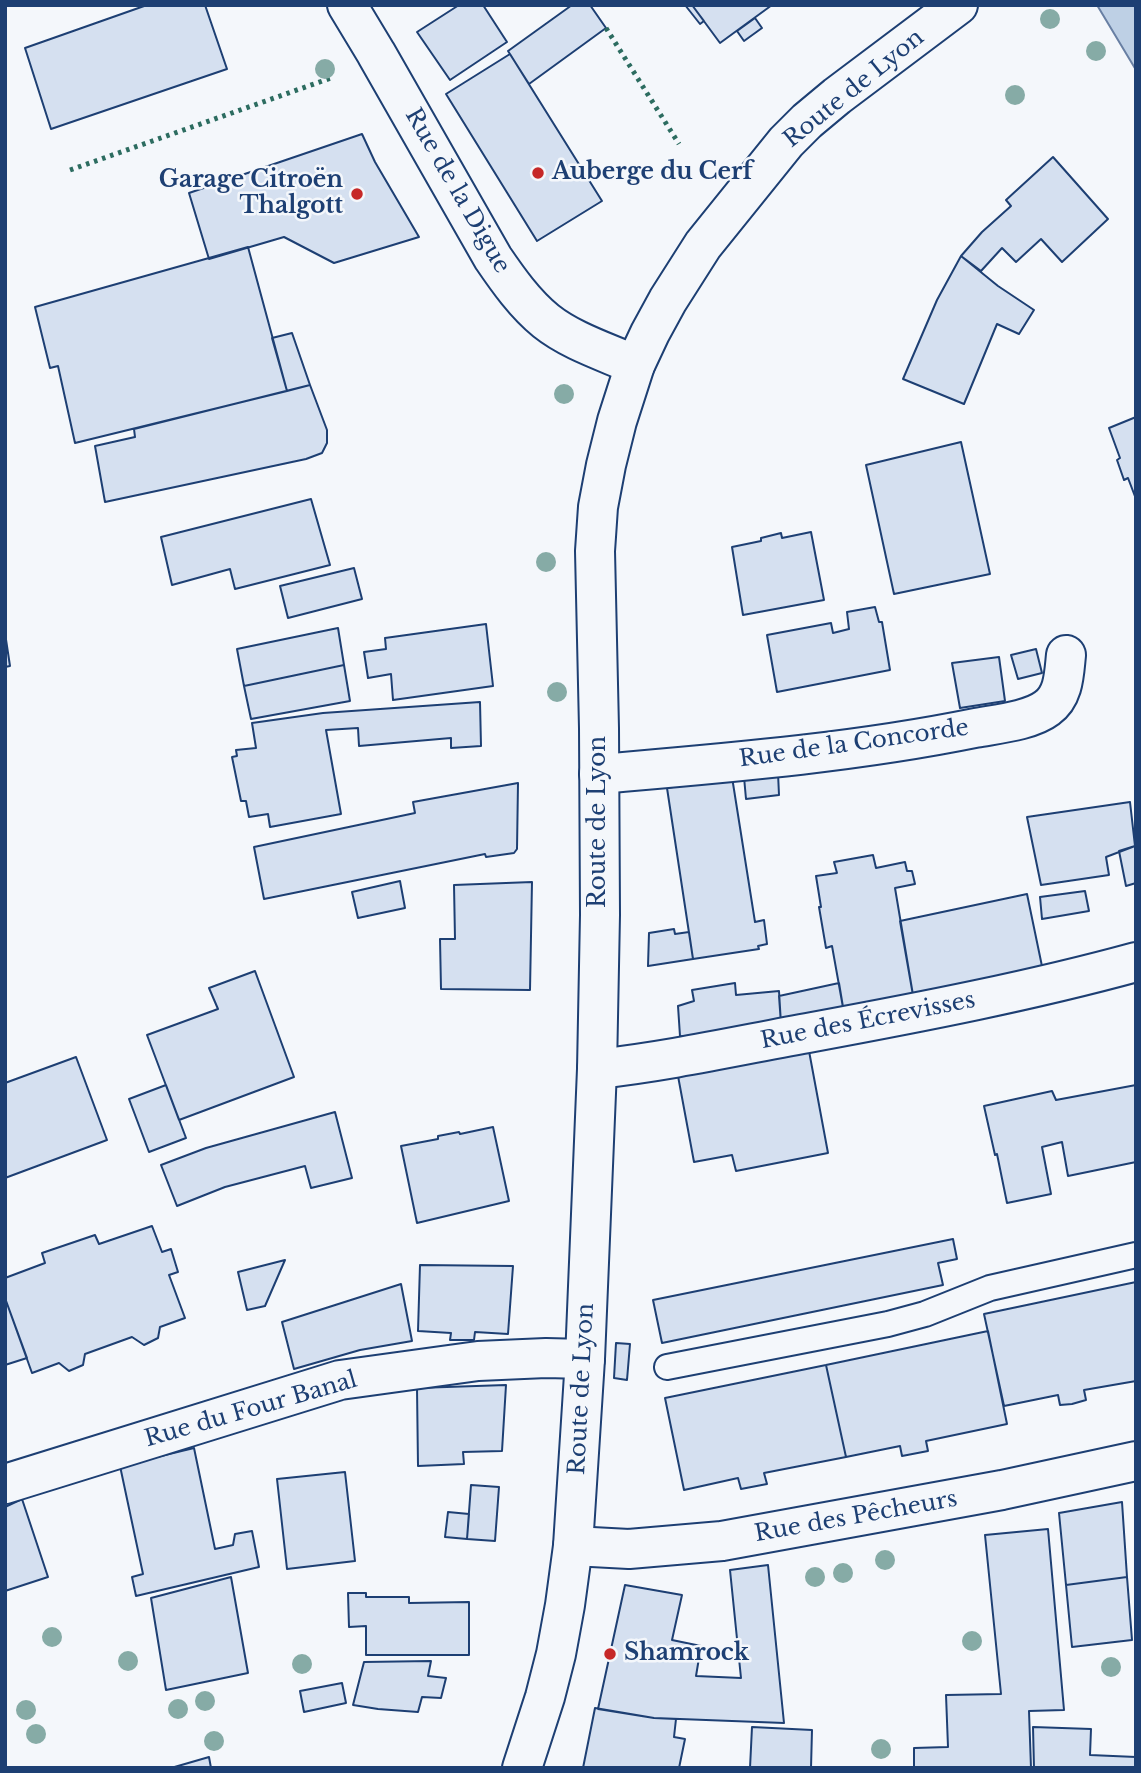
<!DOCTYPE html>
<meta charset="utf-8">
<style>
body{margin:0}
#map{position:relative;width:1141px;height:1773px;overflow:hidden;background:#f4f7fb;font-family:"Libre Baskerville",serif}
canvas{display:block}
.frame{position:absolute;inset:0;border:7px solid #1d3f73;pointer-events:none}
</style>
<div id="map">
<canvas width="1141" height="1773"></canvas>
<div class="frame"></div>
</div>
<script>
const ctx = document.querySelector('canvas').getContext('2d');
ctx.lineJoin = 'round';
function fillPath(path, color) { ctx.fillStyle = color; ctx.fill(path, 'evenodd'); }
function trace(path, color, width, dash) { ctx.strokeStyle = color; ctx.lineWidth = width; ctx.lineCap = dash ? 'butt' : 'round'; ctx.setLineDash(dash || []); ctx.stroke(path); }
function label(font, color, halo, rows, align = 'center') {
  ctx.font = font + ' "Libre Baskerville",serif'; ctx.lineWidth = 5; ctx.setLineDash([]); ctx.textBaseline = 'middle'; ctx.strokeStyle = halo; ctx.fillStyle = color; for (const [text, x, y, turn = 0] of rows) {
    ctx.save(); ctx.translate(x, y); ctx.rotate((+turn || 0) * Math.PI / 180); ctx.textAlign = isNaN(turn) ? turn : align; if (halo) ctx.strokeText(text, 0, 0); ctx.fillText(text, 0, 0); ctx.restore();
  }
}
const water = new Path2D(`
 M1097 5H1136V70Z`);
fillPath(water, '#bed0e5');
trace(water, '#687fa3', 2);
const building = new Path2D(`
 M147 5H205L227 69 51 129 25 48Z
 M459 5H483L507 42 450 80 417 32Z
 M572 5H590L606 28 529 84 508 51Z
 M685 5H692L704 21 700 24Z
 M692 5H772L720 43Z
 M755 18 762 28 744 41 737 31Z
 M510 54 602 201 537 241 446 94Z
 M362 134 375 162 419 237 334 263 284 237 209 259 189 193Z
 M1053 157 1108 219 1062 262 1041 239 1016 262 1002 248 981 271 961 256 982 232 1011 206 1006 200Z
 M248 247 287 391 75 443 58 366 50 368 35 307Z
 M961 256 998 286 1034 310 1019 334 997 324 964 404 903 379 937 300Z
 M292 333 310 385 287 391 272 338Z
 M310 385 327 430V443L322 453 306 459 105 502 95 446 135 437 134 429Z
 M1136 417V499L1128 478 1124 480 1117 460 1120 458 1109 428Z
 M961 442 990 574 894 594 866 465Z
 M311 499 330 565 235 589 230 569 172 585 161 537Z
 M811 532 824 600 743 615 732 547 761 541V538L781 533 782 538Z
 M354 568 362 599 288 618 280 586Z
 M875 607 879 622H882L890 670 777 692 767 635 831 623 833 633 849 629 847 612Z
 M486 624 493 686 393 700 391 674 368 678 364 652 386 649 385 638Z
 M338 628 344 665 244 686 237 649Z
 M5 633 10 666 5 667Z
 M1036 649 1042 673 1018 679 1011 655Z
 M999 657 1005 701 960 708 952 663Z
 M344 665 350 701 251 719 244 686Z
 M480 702 481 746 451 748V738L359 746 358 728 326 730 341 814 270 827 268 814 249 817 246 801H241L232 757 237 756 236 750 256 748 252 723 323 713Z
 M778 773 779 795 746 799 744 777Z
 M732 777 755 922 764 920 767 944 758 946 759 949 693 959 667 788Z
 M518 783 517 849 514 853 486 857 485 854 264 899 254 847 415 813 413 802Z
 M1130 802 1135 846 1106 857 1109 875 1041 885 1027 817Z
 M1135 846 1136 883 1126 886 1119 851Z
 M873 855 876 868 905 862 907 871H912L915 884 895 888 914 1001 844 1013 832 946 826 948 819 907H821L816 876 837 873 834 862Z
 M400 881 405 908 358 918 352 892Z
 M532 882 530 990 441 989 440 939H455L454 885Z
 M1085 891 1089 911 1042 919 1040 897Z
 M1027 894 1043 971 914 1001 900 921Z
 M674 929 675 934 689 932 693 959 648 966 649 933Z
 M255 971 294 1077 179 1120 147 1035 218 1009 209 988Z
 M735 983 736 995 779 991 781 1024 707 1039 680 1036 678 1006 694 1001 692 990Z
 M839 983 844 1013 781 1024 779 996Z
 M809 1051 828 1153 736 1171 732 1155 694 1162 678 1076Z
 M76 1057 107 1140 5 1178V1083Z
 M166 1085 186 1138 149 1152 129 1099Z
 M1136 1085V1162L1068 1176 1062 1142 1042 1147 1051 1194 1007 1203 997 1154 995 1155 984 1106 1052 1091 1056 1100Z
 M335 1112 352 1178 311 1188 305 1166 225 1187 177 1206 161 1165 206 1148Z
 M493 1127 509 1201 417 1223 401 1146 438 1139V1136L459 1132 460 1134Z
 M152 1226 162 1252 171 1249 178 1272 169 1275 185 1318 160 1327 158 1338 144 1345 132 1337 85 1354 83 1365 69 1371 59 1363 32 1373 5 1298V1278L45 1263 42 1253 95 1235 99 1244Z
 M953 1239 957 1259 938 1263 943 1285 662 1343 653 1300Z
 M285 1260 265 1306 247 1310 238 1272Z
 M420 1265 513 1266 508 1334 475 1332 474 1340H450L451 1333 418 1331Z
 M1136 1282V1381L1084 1390 1086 1400 1072 1404 1060 1405 1058 1395 1004 1406 984 1314Z
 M401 1284 412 1341 360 1350 294 1369 282 1322Z
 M5 1298 27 1358 5 1365Z
 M988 1331 1007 1424 926 1441 928 1451 902 1456 900 1446 846 1457 826 1365Z
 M616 1343 630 1344 627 1380 614 1378Z
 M826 1365 846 1457 764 1473 767 1484 741 1489 738 1478 684 1490 665 1398Z
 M506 1385 502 1451 463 1452 464 1464 418 1466 417 1388Z
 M194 1448 215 1549 233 1545 235 1534 252 1531 259 1567 136 1596 132 1577 143 1574 120 1466Z
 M345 1472 355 1561 287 1569 277 1479Z
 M471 1485 499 1487 495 1541 467 1539Z
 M22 1499 48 1577 5 1591V1507Z
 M1122 1502 1127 1577 1066 1585 1059 1513Z
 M448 1512 469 1514 467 1539 445 1537Z
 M1048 1529 1064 1710 1029 1711 1031 1768H914V1748L948 1747 946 1695 1001 1694 985 1535Z
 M768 1565 784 1723 654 1718 598 1709 625 1585 682 1595 672 1640 701 1646 696 1676 741 1678 730 1570Z
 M231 1577 248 1673 166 1690 151 1598Z
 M1127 1577 1132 1640 1072 1647 1066 1585Z
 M348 1593H366V1597H409V1603L469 1602V1655H366V1626L349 1627Z
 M431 1661 428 1676 446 1678 441 1698 422 1697 418 1712 378 1709 353 1705 364 1662Z
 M342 1683 346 1703 304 1712 300 1691Z
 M595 1708 654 1718 676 1719 674 1737 685 1739 679 1768H583Z
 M752 1727 812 1730 811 1768H750Z
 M1033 1727 1091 1729 1090 1755 1136 1757V1768H1034Z
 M209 1757 211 1768H171Z`);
fillPath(building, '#d5e0f0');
trace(building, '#1d3f73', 2);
const lane = new Path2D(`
 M667 1367 888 1324 925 1314 990 1288 1136 1255`);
const street = new Path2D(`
 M347 5 376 53 493 258C508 280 525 304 546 321 571 341 606 352 635 365
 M599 774C725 763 852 753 975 728 996 724 1030 721 1047 708 1064 696 1064 674 1066 655
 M597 1069C670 1061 741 1045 813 1032 921 1012 1030 991 1136 962
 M5 1484 340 1380 478 1361 546 1358 585 1359
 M573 1546 629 1549 722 1541 1002 1490 1136 1461`);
const secondary = new Path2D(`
 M522 1768 545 1697 556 1654 565 1605 573 1546 585 1359 597 1069 600 915 599 728 595 551 598 507 606 465 617 421 635 365 650 333 668 300 703 245 786 142 807 121 837 96 958 5`);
trace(lane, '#1d3f73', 28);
trace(street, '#1d3f73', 42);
trace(secondary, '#1d3f73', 42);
trace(lane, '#f4f7fb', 24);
trace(street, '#f4f7fb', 38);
trace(secondary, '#f4f7fb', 38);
trace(new Path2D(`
 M606 28 679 144
 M70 170 331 78`), '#2c6c60', 5, [3.5, 5]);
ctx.fillStyle = '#86aba6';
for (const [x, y] of [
 [1050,19],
 [1096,51],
 [325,69],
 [1015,95],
 [564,394],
 [546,562],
 [557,692],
 [885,1560],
 [843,1573],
 [815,1577],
 [52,1637],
 [972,1641],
 [128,1661],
 [302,1664],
 [1111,1667],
 [205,1701],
 [178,1709],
 [26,1710],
 [36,1734],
 [214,1741],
 [881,1749]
]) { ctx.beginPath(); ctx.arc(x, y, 10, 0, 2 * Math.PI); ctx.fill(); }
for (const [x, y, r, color] of [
 [538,173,7,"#c62828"],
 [357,194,7,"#c62828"],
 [610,1654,7,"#c62828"]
]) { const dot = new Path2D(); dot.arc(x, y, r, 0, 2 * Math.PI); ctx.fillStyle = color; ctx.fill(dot); trace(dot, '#f4f7fb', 2.5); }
label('23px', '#1d3f73', '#f4f7fb', [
 ["Route de Lyon",854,89,-39],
 ["Rue de la Digue",457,191,60],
 ["Rue de la Concorde",854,744,-8],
 ["Route de Lyon",599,822,-90],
 ["Rue des Écrevisses",868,1021,-11],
 ["Route de Lyon",582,1389,-87],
 ["Rue du Four Banal",251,1410,-16],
 ["Rue des Pêcheurs",856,1517,-10]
]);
label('bold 23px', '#1d3f73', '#f4f7fb', [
 ["Auberge du Cerf",552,173],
 ["Garage Citroën",343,181,"right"],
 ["Thalgott",343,207,"right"],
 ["Shamrock",624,1654]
], 'left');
</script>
